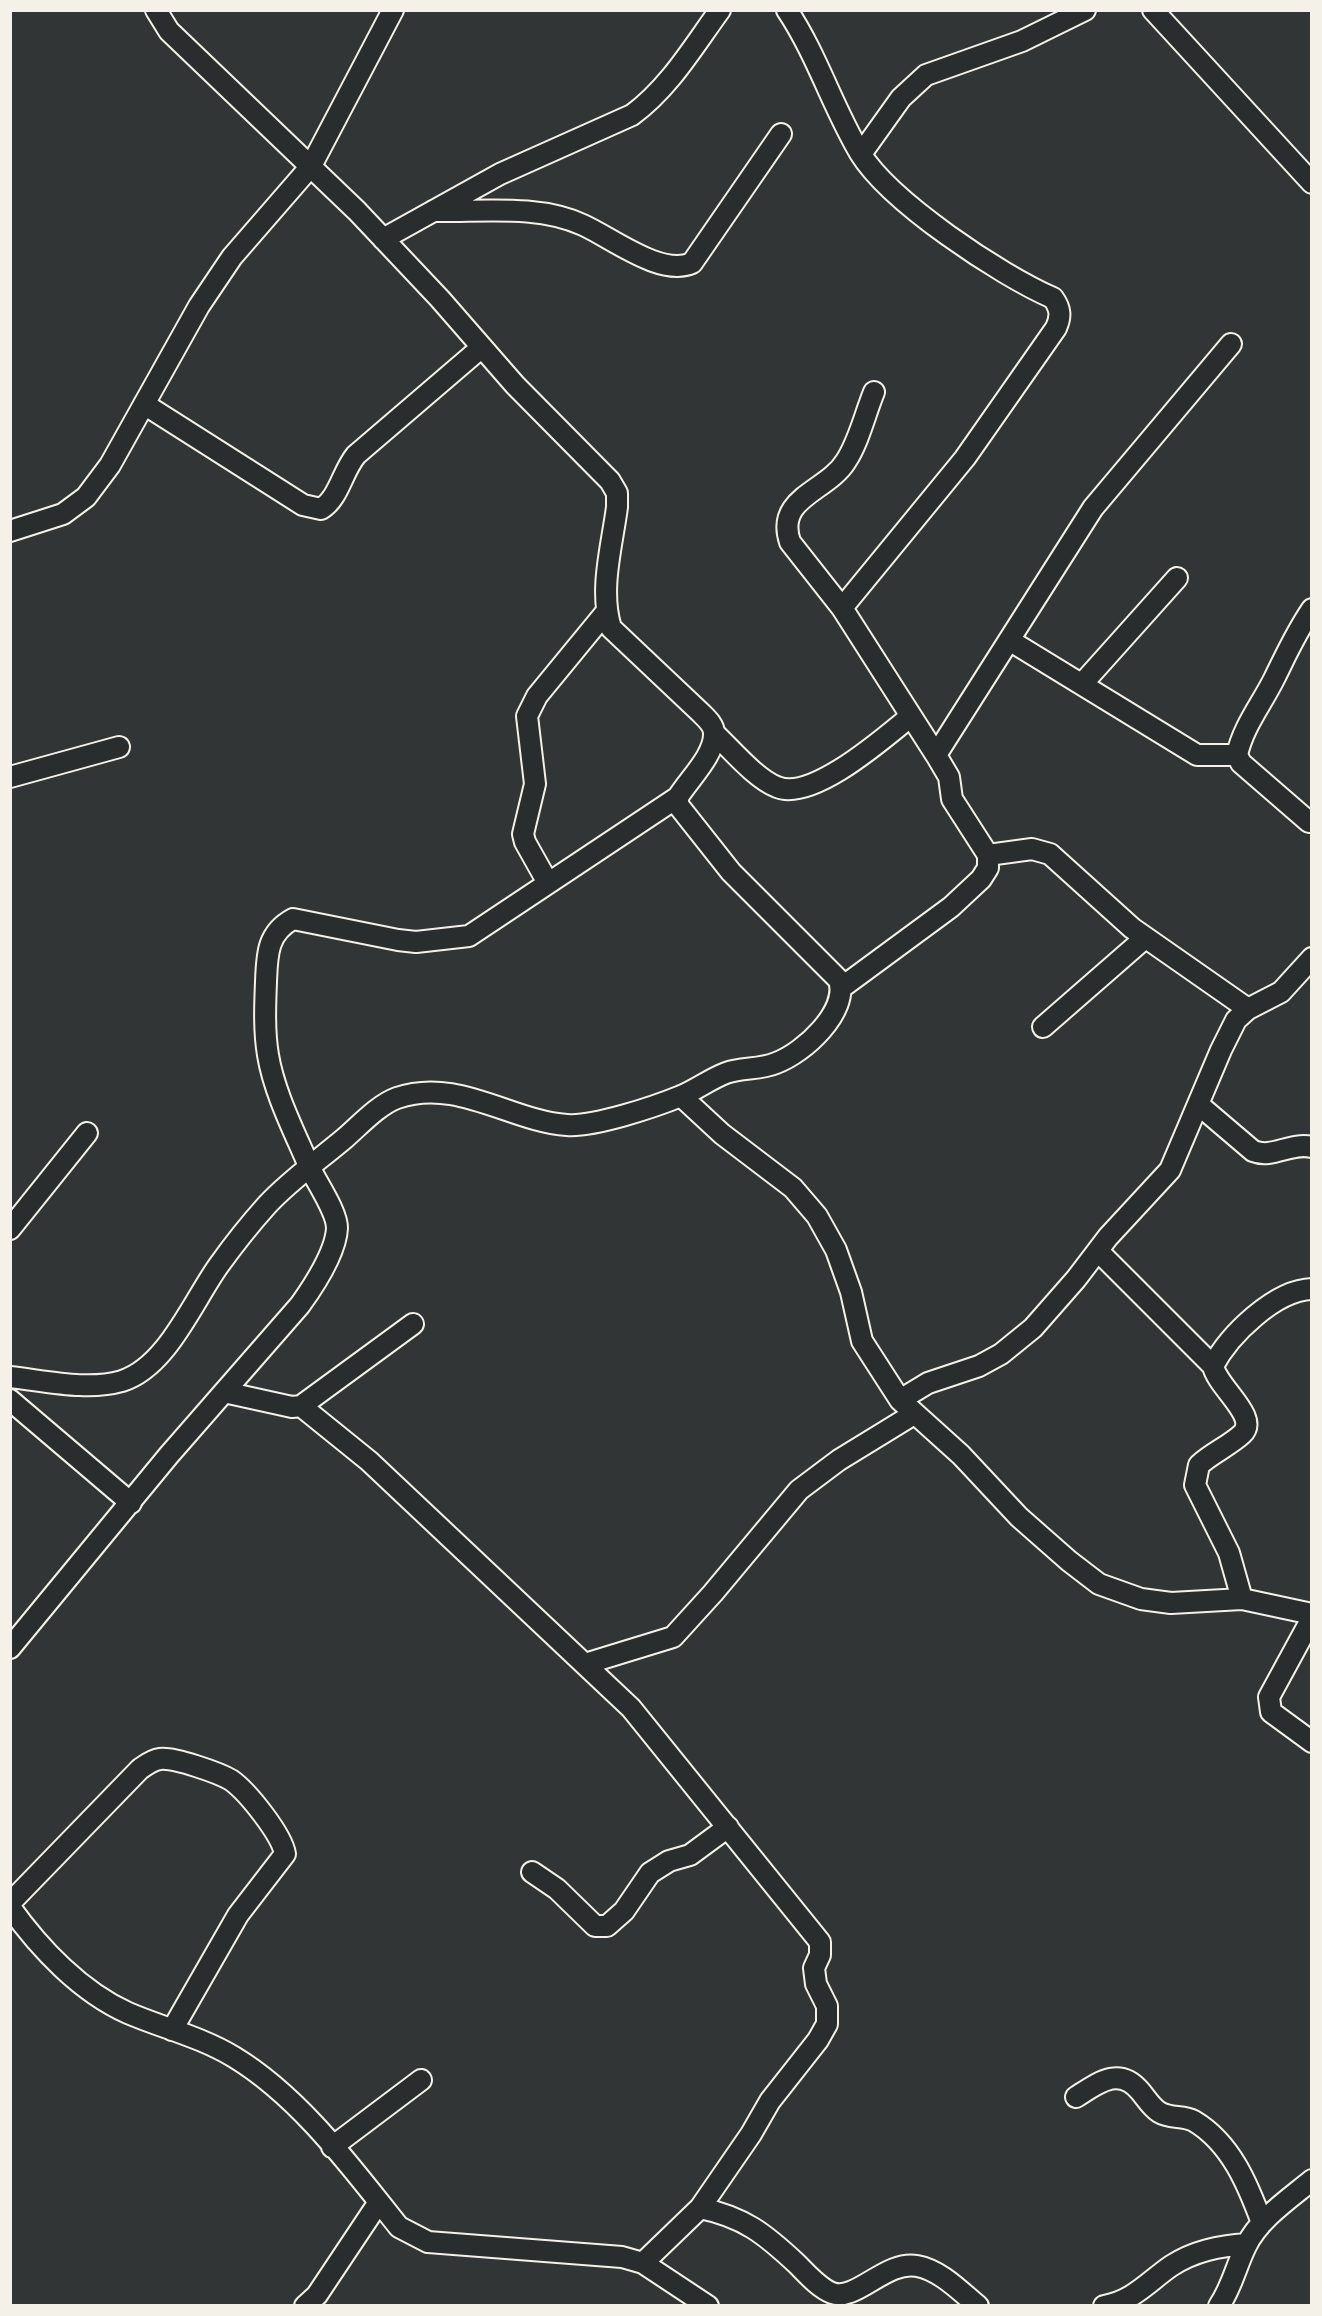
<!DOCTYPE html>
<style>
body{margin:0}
#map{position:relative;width:1322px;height:2316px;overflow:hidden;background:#323535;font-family:"Gochi Hand",sans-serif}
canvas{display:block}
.frame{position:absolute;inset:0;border:12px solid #f4f1e8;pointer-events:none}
</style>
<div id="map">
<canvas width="1322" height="2316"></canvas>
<div class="frame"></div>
</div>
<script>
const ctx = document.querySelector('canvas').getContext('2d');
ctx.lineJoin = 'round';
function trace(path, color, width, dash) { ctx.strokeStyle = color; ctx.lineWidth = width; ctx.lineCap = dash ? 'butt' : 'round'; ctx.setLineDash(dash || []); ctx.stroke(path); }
const street = new Path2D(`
 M787 10C817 55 833 108 860 153 890 202 1000 275 1053 298 1061 309 1061 317 1056 328L965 458 842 608
 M1153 10 1312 183
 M861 154 901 98 926 75 1022 41 1085 10
 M433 211C481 212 538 204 583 225 612 238 661 277 692 263L781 134
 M383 239 500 174 632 115C669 88 693 47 720 10
 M144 404 303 505 321 509C339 498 342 472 356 455L482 347
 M10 531 63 514 86 497 110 465 199 306 232 257 311 166 393 10
 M1009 640 1197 755H1237
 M1082 684 1177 578
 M714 733C731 749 756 779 777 787 812 802 885 737 911 716
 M936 755 1093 508 1231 344
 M10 777 119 747
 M1309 822 1241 763 1237 755C1243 727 1261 705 1274 679 1287 653 1295 634 1312 609
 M988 855 1032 849 1050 854 1132 928 1248 1009
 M548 883 525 842 523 834 535 784 527 716 537 696 606 612
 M841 988 951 907 981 879 988 868V855L952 799 949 777 936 755 842 608 790 542C775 497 827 492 846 461 859 441 865 414 874 392
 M1043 1027 1145 938
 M681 1096 722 1134 793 1188 817 1216 836 1250 851 1292 862 1341 900 1400 961 1455 1019 1517 1069 1561 1099 1584 1141 1599 1171 1603 1242 1599 1312 1614
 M1199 1105 1253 1151C1273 1159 1290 1142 1312 1147
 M10 1229 87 1133
 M1098 1251 1213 1366
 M10 1377C47 1381 87 1391 122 1381 167 1367 193 1301 219 1265 234 1244 250 1224 267 1205 290 1180 319 1160 345 1138 360 1125 378 1105 397 1098 457 1077 510 1121 567 1125 594 1127 654 1107 681 1096 696 1090 710 1079 726 1073 742 1067 760 1070 776 1063 804 1053 849 1011 839 980L731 872 678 805V797C689 779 715 755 714 733 714 725 706 718 701 713L611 628C599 590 612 546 617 507V493L610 481 515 385 440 299 357 211 169 31 156 10
 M224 1392 292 1407 301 1406 413 1324
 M10 1400 131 1503
 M900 1400 928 1383 979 1366 1001 1354 1033 1328 1076 1279 1108 1237 1170 1170 1221 1050 1236 1020 1248 1009 1281 992 1312 958
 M301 1406 369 1461 631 1708 820 1942V1955L814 1968 816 1984 827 2006V2024L818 2040 770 2101 751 2134 700 2208 643 2263
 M1242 1599 1229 1553 1195 1485 1199 1465C1212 1453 1229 1446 1242 1434 1260 1417 1217 1387 1213 1366 1229 1335 1275 1290 1312 1289
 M1312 1618 1269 1697 1271 1712 1312 1742
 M10 1648 169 1455 300 1305C313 1287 336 1252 337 1228 337 1211 316 1182 309 1166 294 1131 274 1092 268 1055 264 1031 265 1006 266 982 267 955 267 933 293 919L398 940 416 942 469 936 678 797
 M585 1664 673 1637 713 1593 799 1490 839 1460 914 1414
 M532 1872 557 1889 595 1926H607L624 1911 650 1873 669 1861 690 1855 728 1827
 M10 1903 140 1769C146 1765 152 1760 160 1759 174 1757 219 1773 231 1780 248 1792 282 1835 285 1854L238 1915 172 2030
 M10 1907C40 1949 81 1992 128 2013 163 2028 201 2037 234 2057 300 2097 351 2167 399 2227L428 2242 622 2257 643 2263 708 2306
 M1076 2097C1098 2083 1119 2066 1140 2091 1146 2098 1151 2107 1159 2112 1170 2119 1183 2115 1194 2121 1231 2143 1248 2185 1262 2223
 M332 2147 421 2080
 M700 2208C744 2217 765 2234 797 2264 807 2274 819 2288 832 2293 856 2302 886 2260 917 2266 940 2270 960 2291 978 2306
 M305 2306 317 2295 379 2202
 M1104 2306C1133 2301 1148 2282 1171 2266 1194 2251 1219 2246 1247 2244
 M1219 2306C1232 2287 1236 2266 1246 2246 1259 2219 1289 2199 1312 2180`);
trace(street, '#f4f1e8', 24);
trace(street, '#2a2d2e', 20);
</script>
